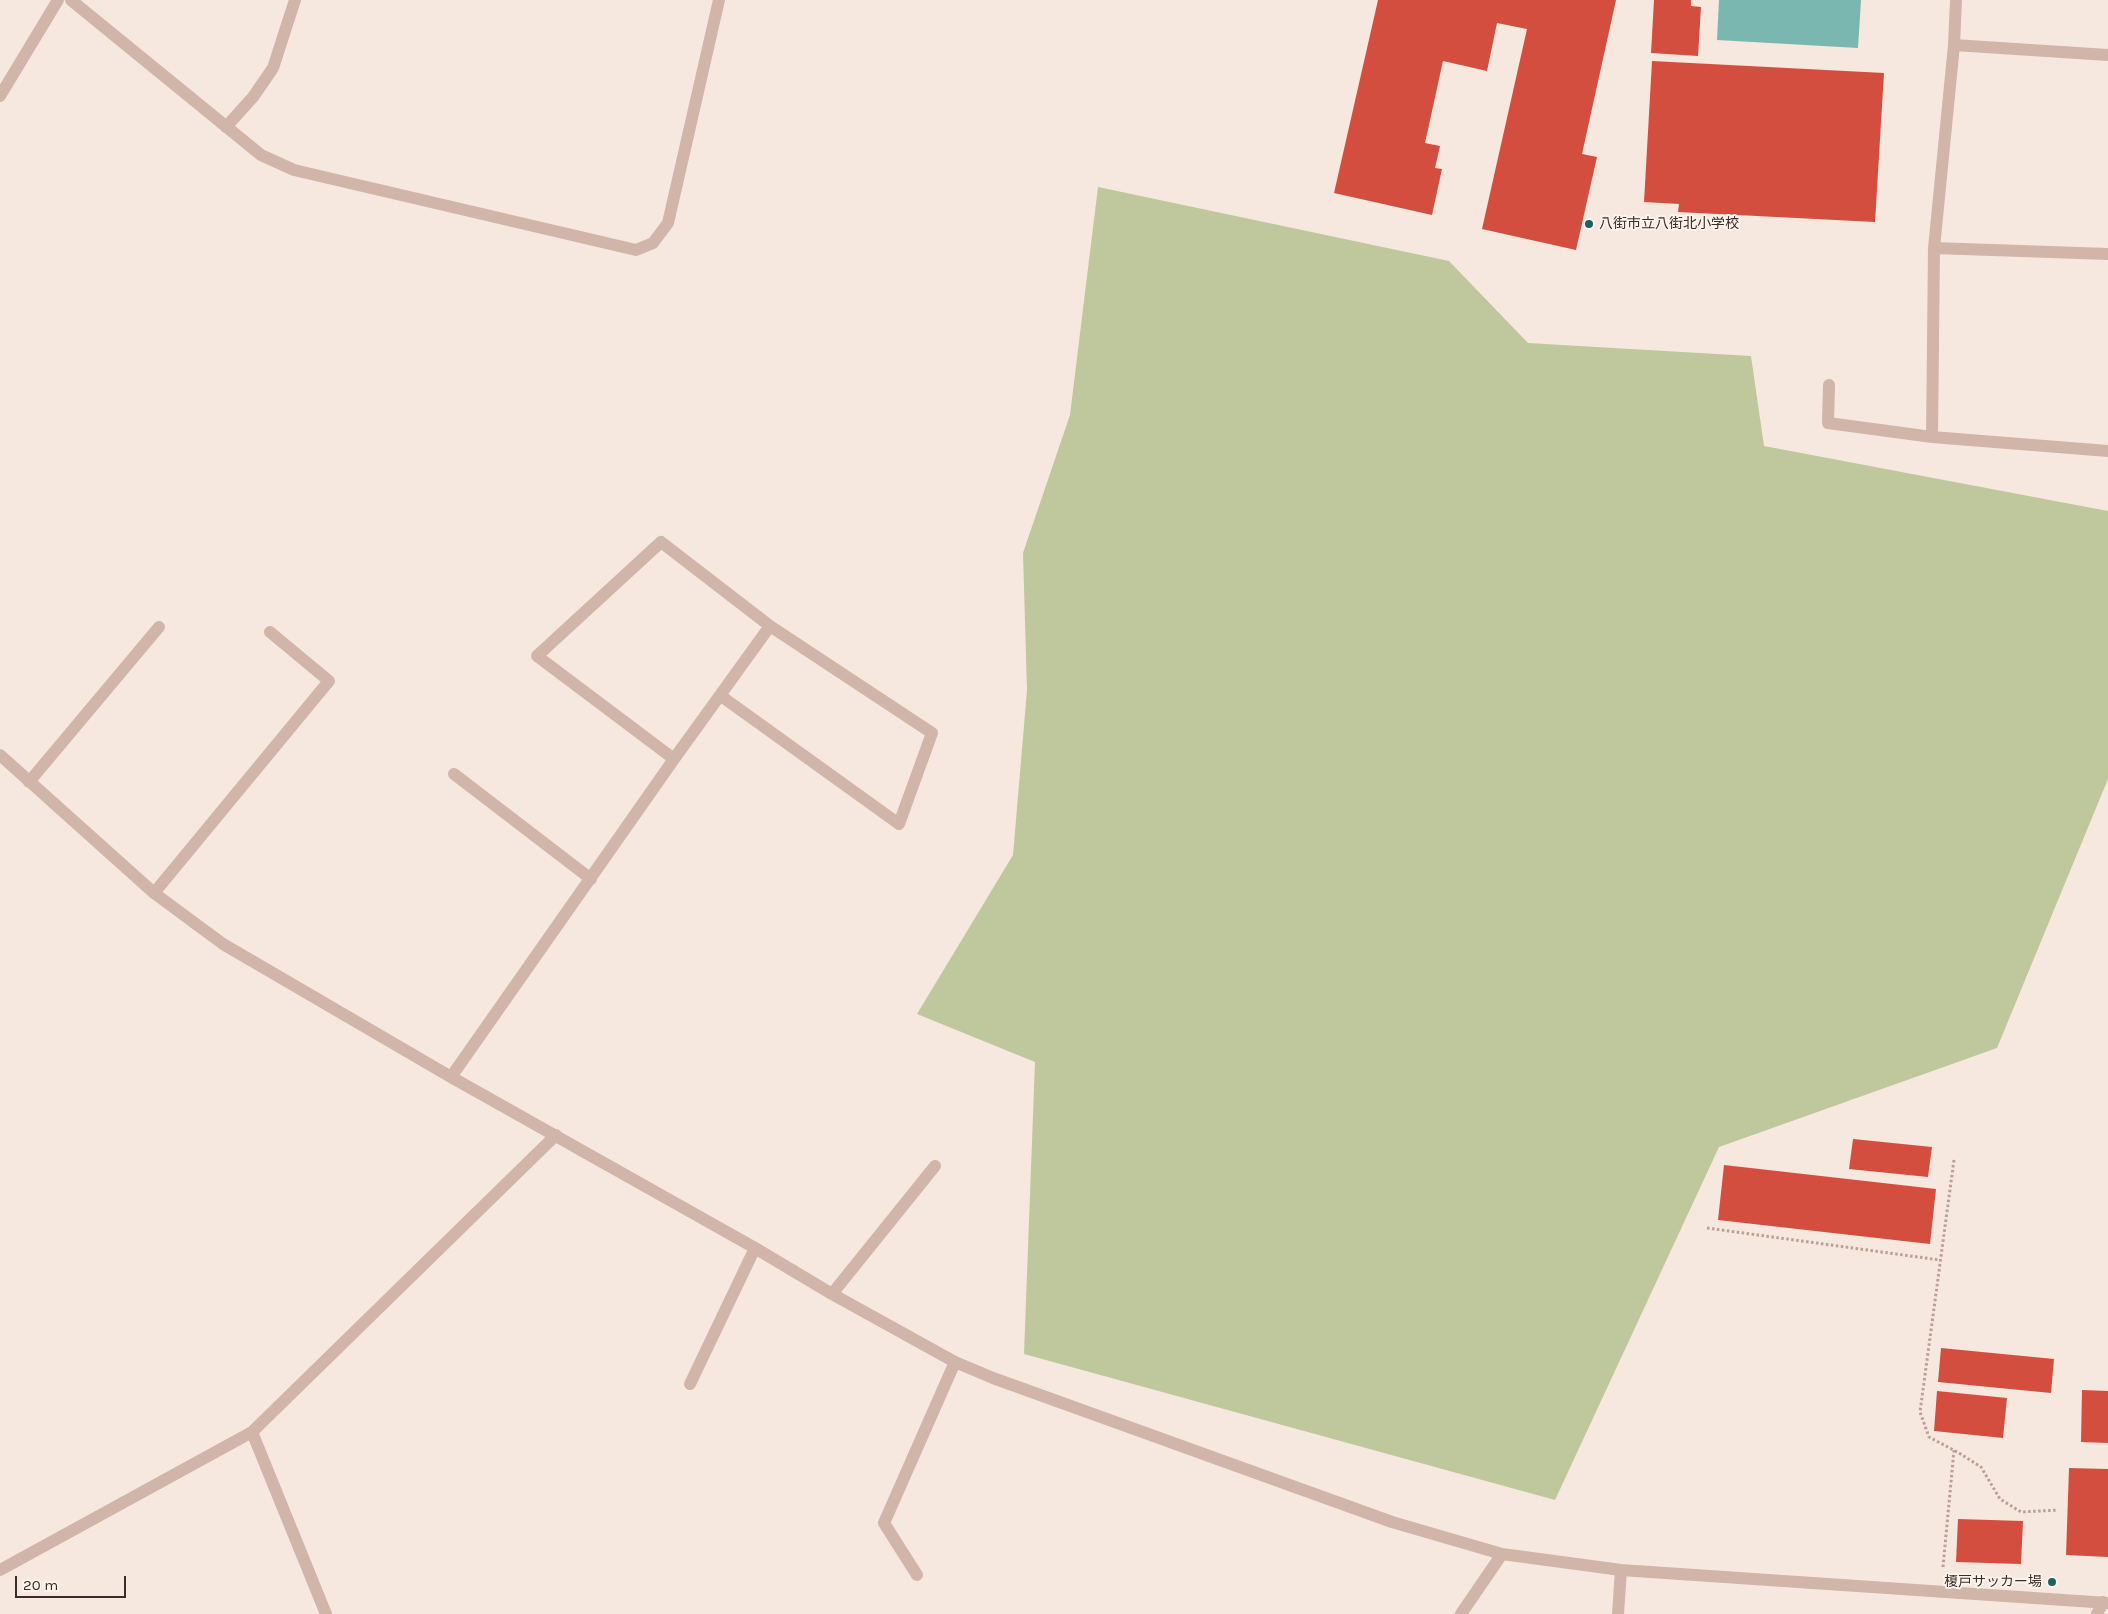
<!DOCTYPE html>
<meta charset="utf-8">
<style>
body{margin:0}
#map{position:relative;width:2108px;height:1614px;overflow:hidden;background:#f6e8df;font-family:Karla,sans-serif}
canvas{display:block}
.scale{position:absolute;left:15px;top:1576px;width:111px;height:22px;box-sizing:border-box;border:2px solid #3c2c29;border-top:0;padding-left:6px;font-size:15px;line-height:18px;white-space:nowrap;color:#3c2c29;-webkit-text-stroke:4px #fcf3ec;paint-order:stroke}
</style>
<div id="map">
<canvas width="2108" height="1614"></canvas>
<div class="scale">20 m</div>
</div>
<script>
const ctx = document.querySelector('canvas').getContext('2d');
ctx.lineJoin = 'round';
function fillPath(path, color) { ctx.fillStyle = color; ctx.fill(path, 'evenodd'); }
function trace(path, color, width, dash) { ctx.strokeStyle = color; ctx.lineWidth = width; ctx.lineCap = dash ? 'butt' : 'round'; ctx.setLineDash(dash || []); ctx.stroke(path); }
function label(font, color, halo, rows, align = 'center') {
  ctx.font = font + ' Karla,"Noto Sans JP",sans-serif'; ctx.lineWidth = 4; ctx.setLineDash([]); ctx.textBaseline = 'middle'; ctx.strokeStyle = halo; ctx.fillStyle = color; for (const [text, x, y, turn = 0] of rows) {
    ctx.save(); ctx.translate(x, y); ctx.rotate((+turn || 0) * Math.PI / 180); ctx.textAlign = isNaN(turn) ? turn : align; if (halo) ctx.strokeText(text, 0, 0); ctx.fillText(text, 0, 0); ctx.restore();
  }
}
fillPath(new Path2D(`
 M1098 187 1449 261 1528 343 1751 356 1764 446 2108 511V779L1997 1048 1719 1147 1555 1500 1024 1354 1035 1062 917 1014 1013 855 1027 690 1023 553 1070 415Z`), '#bfc79c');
fillPath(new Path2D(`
 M1719 0H1861L1858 48 1717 40Z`), '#7ab7b0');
fillPath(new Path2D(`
 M1378 0H1616L1582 154 1597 157 1576 250 1482 229 1527 29 1497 23 1487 71 1443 61 1425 143 1440 146 1435 168 1442 169 1432 215 1334 193Z
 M1654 0H1691V6L1701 7 1698 56 1651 53Z
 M1652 61 1884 73 1875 222 1678 212 1679 204 1644 202Z
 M1853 1139 1932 1147 1928 1177 1849 1169Z
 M1724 1165 1936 1189 1930 1244 1718 1220Z
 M1941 1348 2054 1359 2051 1393 1938 1382Z
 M2082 1390 2108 1391V1443L2081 1442Z
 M1937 1391 2007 1398 2003 1438 1934 1431Z
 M2069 1468 2108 1469V1557L2066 1555Z
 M1958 1519 2023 1521 2021 1564 1956 1562Z`), '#d44e3f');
trace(new Path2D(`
 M1954 1160 1920 1412 1929 1437 1959 1453 1981 1467 2000 1499 2021 1512 2058 1510
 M1707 1228 1940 1260
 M1943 1567 1954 1450`), '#bc9e92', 3, [2.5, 2.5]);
trace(new Path2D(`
 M71 0 261 155 294 170 636 250 653 243 668 223 719 0
 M1956 0 1954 45 1934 248 1932 437 2108 451
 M1954 45 2108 55
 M0 96 58 0
 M226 127 253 97 273 68 295 0
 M1934 248 2108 254
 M1829 385 1828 423 1932 437
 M0 755 154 893 223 944 451 1077 755 1248 832 1294 955 1362 993 1378 1392 1522 1502 1554 1621 1570 2108 1603
 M674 759 537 656 661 542 770 626 932 733 899 824 721 696
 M454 774 591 879
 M29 782 159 627
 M154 893 329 681 270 632
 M451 1077 674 759 770 626
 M832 1294 935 1166
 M690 1384 755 1248
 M252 1432 326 1614
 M0 1570 252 1432 556 1135
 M917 1575 884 1523 955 1362
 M1461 1614 1502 1554
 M1618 1614 1621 1570
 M2097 1614 2103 1602`), '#d0b5a8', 12);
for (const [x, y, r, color] of [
 [1589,224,5,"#19635e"],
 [2052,1582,5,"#19635e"]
]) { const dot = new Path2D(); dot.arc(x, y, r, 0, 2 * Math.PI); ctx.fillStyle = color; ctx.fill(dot); trace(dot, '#fcf3ec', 2); }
label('14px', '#3c2c29', '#fcf3ec', [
 ["八街市立八街北小学校",1599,224],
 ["榎戸サッカー場",2042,1582,"right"]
], 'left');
</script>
